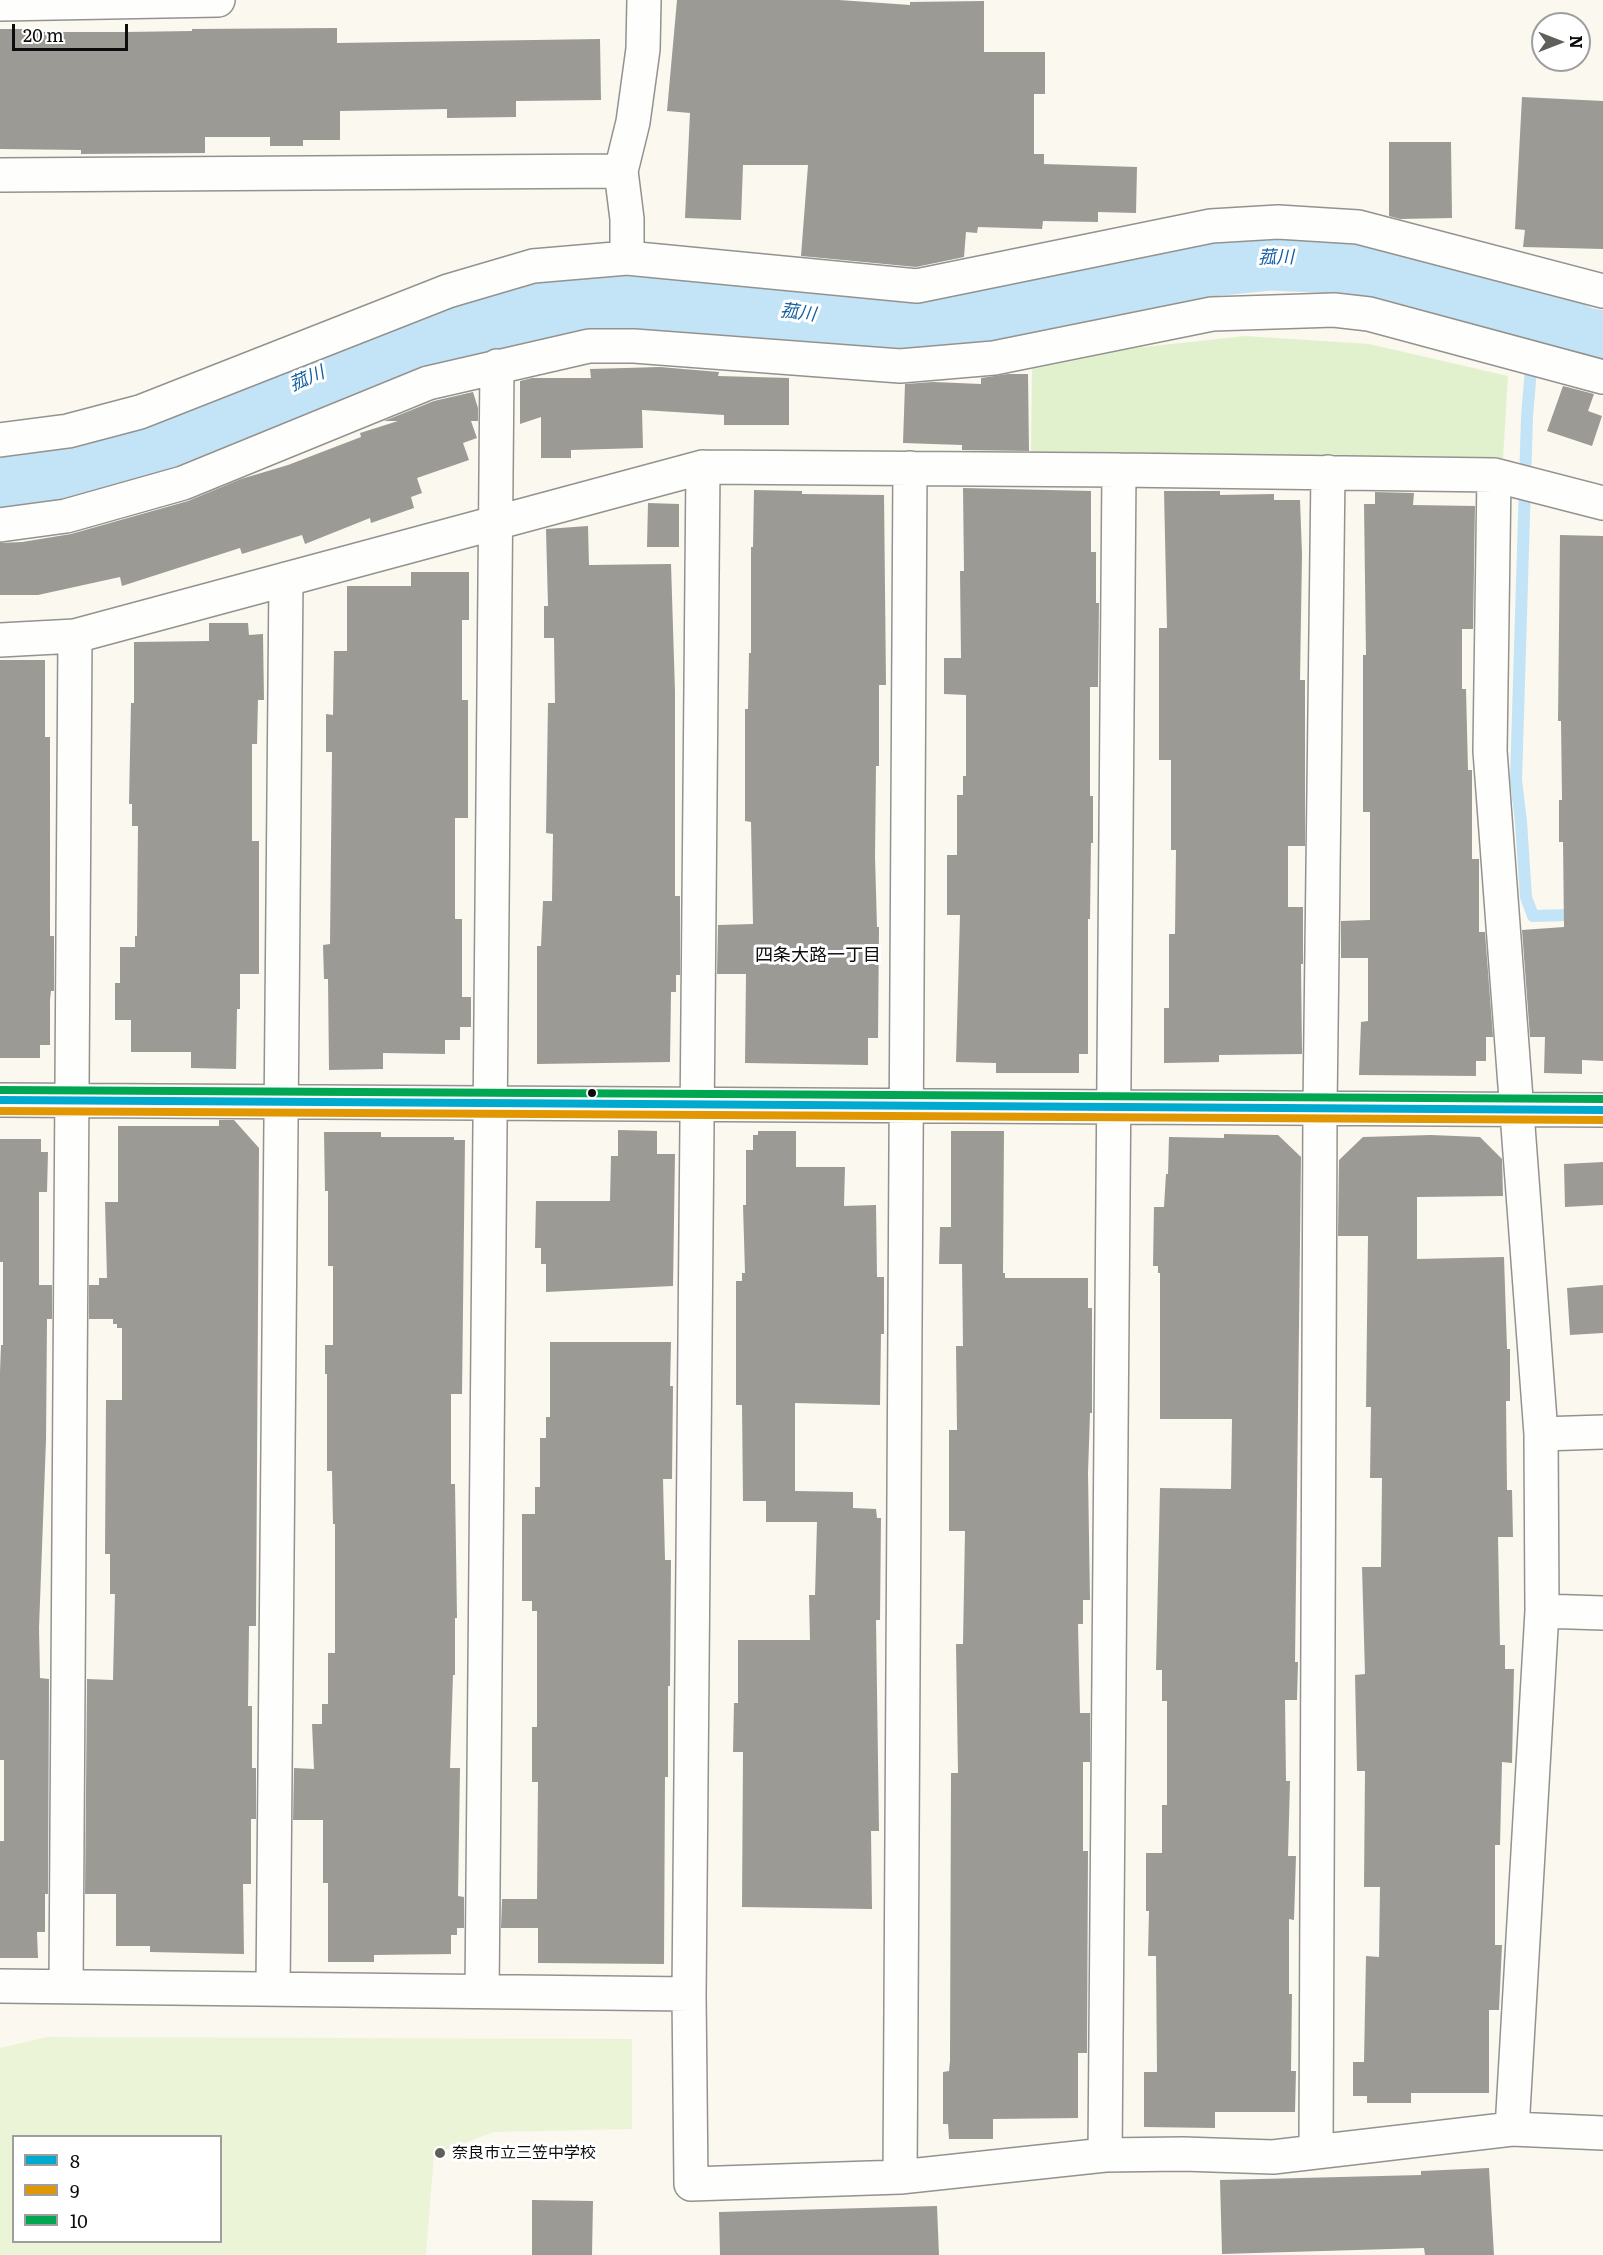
<!DOCTYPE html>
<meta charset="utf-8">
<style>
body{margin:0}
#map{position:relative;width:1603px;height:2255px;overflow:hidden;background:#faf8ef;font-family:Literata,serif}
canvas{display:block}
.legend{position:absolute;left:12px;top:2135px;width:210px;height:108px;box-sizing:border-box;background:#fff;border:2px solid #9e9e9e;margin:0;padding:8px 10px;list-style:none;font-size:18px;color:#0c0c0c}
.legend li{display:flex;align-items:center;gap:12px;height:30px}
.legend b{width:30px;border:2px solid #9e9e9e}
.north{position:absolute;left:1531px;top:12px;width:60px;height:60px;box-sizing:border-box;background:#fff;border:2px solid #9e9e9e;border-radius:50%;rotate:90deg;font-size:16px;font-weight:700;line-height:24px;text-align:center;color:#0c0c0c}
.north::after{content:'';display:block;margin:auto;width:21px;height:27px;background:#5f5f5b;clip-path:polygon(50% 0,100% 100%,50% 72%,0 100%)}
.scale{position:absolute;left:12px;top:24px;width:116px;height:27px;box-sizing:border-box;border:3px solid #0c0c0c;border-top:0;padding-left:8px;font-size:18px;line-height:21px;white-space:nowrap;color:#0c0c0c;-webkit-text-stroke:4px #fff;paint-order:stroke}
</style>
<div id="map">
<canvas width="1603" height="2255"></canvas>
<ul class="legend">
<li><b style="height:8px;background:#00a9ce"></b>8</li>
<li><b style="height:8px;background:#e09701"></b>9</li>
<li><b style="height:8px;background:#00a651"></b>10</li>
</ul>
<div class="north">N</div>
<div class="scale">20 m</div>
</div>
<script>
const ctx = document.querySelector('canvas').getContext('2d');
ctx.lineJoin = 'round';
function fillPath(path, color) { ctx.fillStyle = color; ctx.fill(path, 'evenodd'); }
function trace(path, color, width, dash) { ctx.strokeStyle = color; ctx.lineWidth = width; ctx.lineCap = dash ? 'butt' : 'round'; ctx.setLineDash(dash || []); ctx.stroke(path); }
function label(font, color, halo, rows, align = 'center') {
  ctx.font = font + ' Literata,"Noto Sans JP",serif'; ctx.lineWidth = 6; ctx.setLineDash([]); ctx.textBaseline = 'middle'; ctx.strokeStyle = halo; ctx.fillStyle = color; for (const [text, x, y, turn = 0] of rows) {
    ctx.save(); ctx.translate(x, y); ctx.rotate((+turn || 0) * Math.PI / 180); ctx.textAlign = isNaN(turn) ? turn : align; if (halo) ctx.strokeText(text, 0, 0); ctx.fillText(text, 0, 0); ctx.restore();
  }
}
fillPath(new Path2D(`
 M1245 336 1369 344 1508 376 1503 458 1031 452 1032 369 1135 348Z`), '#e2f1cd');
fillPath(new Path2D(`
 M47 2037 632 2039V2129L494 2132 434 2154 426 2255H0V2048ZM14 2136H220V2242H14Z`), '#ecf4d8');
trace(new Path2D(`
 M1535 321 1527 417 1516 780 1521 822 1526 897 1533 916 1603 914`), '#c3e3f6', 12);
trace(new Path2D(`
 M0 482 39 476 143 449 379 348 564 299H679L873 322 965 320 1200 263 1272 256 1356 260 1406 271 1507 300 1535 321 1584 342 1603 345`), '#c3e3f6', 69);
fillPath(new Path2D(`
 M677 0H839L910 5V2L984 1V52H1045V94H1034V154H1044V164L1137 167 1136 213 1098 212V222L1043 221 1042 229 978 227 977 233 966 232 964 257 916 267 801 256 808 165H743L741 220 685 218 690 113 667 111Z
 M337 28V43L600 39 601 100 516 101V117L447 118V109L340 111V140H303V146H270V137H205V153L81 154V150L0 149V29H30V32H126L192 31V29Z
 M1522 97 1603 101V249L1523 247 1525 230 1515 229Z
 M1389 142H1451L1452 218 1400 219 1389 216Z
 M660 367 719 372 718 376 789 378V425H724V415L642 410 643 448 571 450V458H541V417L520 424V381L532 378H591L590 369Z
 M1008 374H1028L1029 451 962 450V445L903 443 905 384 933 382 981 384V378Z
 M1563 386 1594 394 1588 411 1602 416 1592 446 1547 431Z
 M473 392 478 408V421H471L477 438 463 443 469 460 417 478 422 493 411 497 414 508 371 523 370 518 305 544 302 535 242 554 240 548 122 586 120 577 38 595H0V543L22 542 71 534 188 501 241 479 288 465 361 437 360 433 398 421H384L434 401Z
 M963 488 1091 491V552H1096V603H1099L1098 687H1090V796H1093V843H1091L1090 919H1088V1054H1079V1073H996V1063L956 1062 960 915H947V855H957V795H963V776H966V695L944 694V658H961L960 571H964Z
 M754 490 802 491V494L884 495 886 685H879V766H876L875 857 877 927H879L878 1038H868V1065L745 1063 746 974H717L718 925 753 924 751 822 745 821V709H748L749 653H751V547H753Z
 M1164 491H1220V495L1274 494V500H1300L1302 554 1300 680H1305V846H1288V907H1303V964H1301L1302 1054 1219 1055V1062L1164 1063V1008H1169V934H1175L1176 850H1171V760H1159V628H1167Z
 M1375 492 1414 493 1413 505 1475 506 1473 629H1462V689H1466L1468 770H1472V859H1479V932H1485L1493 1037H1486V1061H1476V1076L1359 1075 1361 1022 1368 1021V958H1341V921L1370 920V812H1363V655H1366L1364 504H1375Z
 M648 503 679 504V547H647Z
 M588 526 589 565 671 564 675 692V896H680V975H676V992H671L670 1062 537 1064V946H541L543 901H552L553 834 546 833 548 703H555L554 638H544V606H548L546 529Z
 M1560 535 1603 536V1061L1582 1060V1074L1544 1073 1545 1037H1530L1522 930 1564 927 1563 842H1559V800H1562L1561 721H1558Z
 M411 572H469V620H462V700H468V818H455V919H462V997H471V1027H460V1040H445V1054L383 1053V1069L329 1070 328 979H324L323 945 330 944 332 752H326V714L333 715 334 651H347V586H411Z
 M209 623H248L249 635 263 634 264 700H258L257 744H252V841H259V974H240V1009H237L236 1069 191 1068V1052H131V1020H115V983H120V947H135V936H137L138 826H132V804H129L131 703H134V642L209 641Z
 M0 660H45V737H50V936H54V991H51L50 1000V1045H40V1058H0Z
 M219 1120H234L259 1148 256 1626H249L248 1706H252V1768H256V1819H251V1884H243L244 1954 150 1952V1946H116V1894H85L87 1679 113 1680 115 1594H110V1554H105L106 1400H122V1328H117V1324H113V1319H89V1285H99V1278H107L105 1202H118V1126H219Z
 M618 1130 657 1131V1154H675L673 1286 546 1292V1264H541V1248H535L536 1201H610L611 1156H618Z
 M758 1131H796V1167H845L844 1206 876 1205 877 1277H884V1334H881L880 1405 795 1403V1491L853 1492V1508L876 1509 877 1518H881L880 1620H876L879 1831H871L872 1909 742 1907 743 1752H733L734 1703H738V1640H810L809 1595H815L817 1522H766V1501H743L742 1405H736V1281H742V1273H745L743 1205H746V1150H753V1135H758Z
 M951 1131H1004L1003 1273H1005V1278H1088V1308H1092V1413H1090L1088 1473 1090 1600H1083V1624H1078L1080 1713H1090V1762H1083V1851H1088L1087 2053H1078V2118L993 2119V2139H949L948 2124H943V2072L949 2071 950 2061 951 1773H958L956 1644H963L965 1531H949V1430H957L956 1346H963L962 1264H939L940 1227H951Z
 M324 1132H381V1137H454V1140H465L462 1394H451V1484H455L457 1618H455V1675H453L450 1768H460L458 1896 464 1897V1928H457V1935H451V1954L374 1955V1962H328V1883H323V1820H293L294 1768 314 1769 312 1724H322V1704H328V1653H335V1524H333L332 1471H327V1374H325V1345H333V1266H328V1191H325Z
 M1224 1134 1278 1135 1301 1157 1295 1662H1298L1297 1700H1285L1286 1781H1290L1288 1856H1296L1294 1920 1289 1919V1994H1292L1291 2071H1296L1295 2112H1215V2128L1144 2127V2072H1157L1156 1956H1148L1149 1911H1146V1853H1162V1805H1167V1701H1162V1670H1156L1160 1488 1231 1489 1232 1419H1160V1273H1158V1266H1153L1154 1207H1164L1166 1174H1168L1169 1137 1224 1138Z
 M1431 1135 1480 1137 1502 1159 1503 1196 1417 1197V1259L1504 1257 1507 1349H1510V1401H1506L1507 1490H1512L1513 1537H1498L1500 1645H1505V1669H1514L1512 1763 1502 1762 1500 1845H1495V1945H1502L1499 2010H1489V2093H1411V2103H1367V2096H1353V2062H1364L1366 1956 1379 1957 1380 1887H1364L1365 1771H1357L1355 1675 1365 1674 1362 1567H1381L1382 1478H1370L1371 1407H1366L1368 1236H1338L1339 1160 1363 1137Z
 M0 1139H41V1152H48L47 1192H39V1285H52V1319H47L46 1440 39 1628 40 1678 49 1679 48 1894H45V1932H37L38 1958H0V1841H4V1760H0V1372L1 1345H3V1262H0Z
 M1603 1162V1205L1565 1207 1564 1164Z
 M1603 1285V1333L1570 1335 1567 1288Z
 M550 1342H671L670 1386H673L672 1479H663L665 1560H671L670 1686H668V1777H665L664 1964 538 1963V1928H501L502 1899H537L538 1782H532V1727H537V1611H532V1601H522V1514H535V1487H540V1438H546V1417H550Z
 M1489 2168 1494 2255H1425L1424 2248 1222 2254 1220 2180 1421 2175V2171Z
 M532 2200 593 2201 592 2255H532Z
 M937 2206 939 2255H720L719 2212Z`), '#9c9a95');
const minor = new Path2D(`
 M0 4 218 0
 M0 175 621 171
 M627 258V219L621 171 633 122 643 49 644 0
 M0 440 68 431 140 412 448 291 533 266 627 258 917 286 1211 226 1278 222 1358 227 1603 291
 M703 467 689 1994 691 2184 900 2177 1105 2155 1183 2154 1273 2157 1512 2129 1603 2133
 M1494 475 1490 751 1541 1434 1542 1611 1512 2129
 M0 525 66 516 183 483 428 383 589 346H634L900 366 994 358 1212 314 1334 310 1369 314 1603 377
 M0 640 75 636 703 467 1119 470 1494 475 1603 503
 M0 1100 1603 1110
 M1541 1434 1603 1432
 M1542 1611 1603 1613
 M66 1985 75 636
 M0 1986 689 1994
 M273 1989 286 579
 M482 1991 497 366
 M1316 2152 1320 1108 1328 472
 M1105 2155 1119 470
 M900 2177 910 468`);
trace(minor, '#93928e', 36);
trace(minor, '#fefefd', 33);
trace(new Path2D(`
 M0 1100 1603 1110`), '#00a9ce', 8);
trace(new Path2D(`
 M0 1111 1603 1120`), '#e09701', 8);
trace(new Path2D(`
 M0 1090 1603 1099`), '#00a651', 8);
for (const [x, y, r, color] of [
 [592,1093,5,"#0c0c0c"],
 [440,2153,6,"#5f5f5b"]
]) { const dot = new Path2D(); dot.arc(x, y, r, 0, 2 * Math.PI); ctx.fillStyle = color; ctx.fill(dot); trace(dot, '#fff', 2); }
label('16px', '#0c0c0c', '#fff', [
 ["奈良市立三笠中学校",452,2153]
], 'left');
label('italic 18px', '#105fa2', '#fff', [
 ["菰川",1276,258,-1],
 ["菰川",798,313,7],
 ["菰川",307,379,-23]
]);
label('18px', '#0c0c0c', '#fff', [
 ["四条大路一丁目",818,956]
]);
</script>
